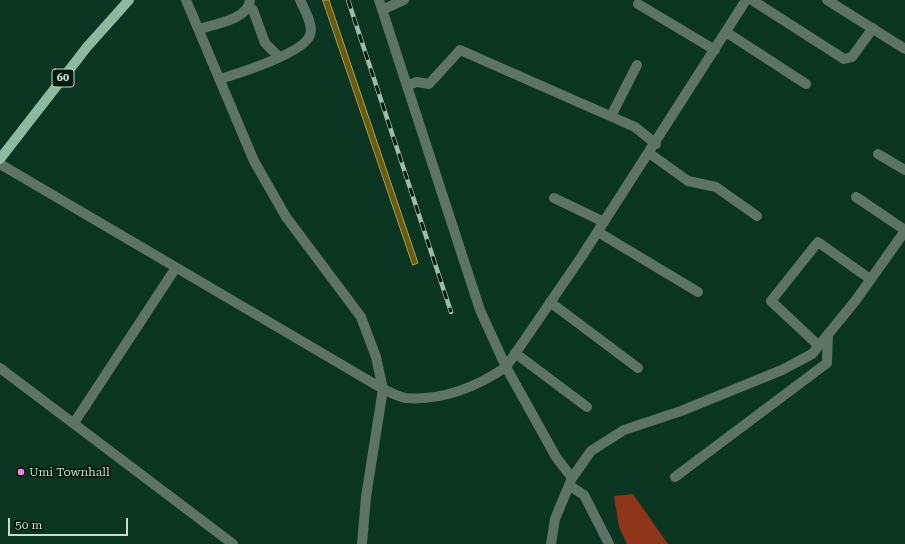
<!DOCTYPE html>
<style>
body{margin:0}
#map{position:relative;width:905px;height:544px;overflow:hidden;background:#0a3520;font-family:"Roboto Serif",serif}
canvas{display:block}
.scale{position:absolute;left:8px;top:518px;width:120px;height:18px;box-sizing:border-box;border:2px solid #c3decd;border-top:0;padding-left:5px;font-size:12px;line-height:14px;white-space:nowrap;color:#c3decd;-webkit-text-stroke:3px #041a0e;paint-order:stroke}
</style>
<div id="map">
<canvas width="905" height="544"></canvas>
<div class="scale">50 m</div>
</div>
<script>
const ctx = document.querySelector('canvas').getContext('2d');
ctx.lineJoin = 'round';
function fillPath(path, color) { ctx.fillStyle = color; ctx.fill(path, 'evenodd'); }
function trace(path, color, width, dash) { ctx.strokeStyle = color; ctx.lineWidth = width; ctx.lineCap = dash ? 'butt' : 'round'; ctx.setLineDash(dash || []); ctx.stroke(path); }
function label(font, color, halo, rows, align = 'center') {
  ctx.font = font + ' "Roboto Serif",serif'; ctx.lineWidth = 3.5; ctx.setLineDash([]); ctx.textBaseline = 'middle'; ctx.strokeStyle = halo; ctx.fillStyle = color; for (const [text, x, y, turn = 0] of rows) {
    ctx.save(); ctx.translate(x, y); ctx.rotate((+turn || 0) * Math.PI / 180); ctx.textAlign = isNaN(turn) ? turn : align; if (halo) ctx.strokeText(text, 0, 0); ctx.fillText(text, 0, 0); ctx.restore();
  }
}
fillPath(new Path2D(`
 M633 494 668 544H627L619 527 614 496Z`), '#8e361a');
const building = new Path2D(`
 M323 0H329L418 263 413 265Z`);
fillPath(building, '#6b5c0a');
trace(building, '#aea26b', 1);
trace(new Path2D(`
 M186 0 254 161 286 217 361 317 376 357 383 389 366 497 362 544
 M379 0 480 310 506 367 556 457 572 478
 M752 0 844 59 852 57 873 28
 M827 0 905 49
 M638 4 715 50
 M248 6 253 10 265 43 279 57
 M382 10 404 0
 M199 29C214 24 248 20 250 0
 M726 32 806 84
 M220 79C239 73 304 53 310 35 314 25 304 9 300 0
 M408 85 417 82 429 84 460 50 635 127 656 144
 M611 116 637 65
 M649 153 688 181 716 187 757 216
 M878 154 905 170
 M0 164 383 389C390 392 398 397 406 398 441 401 477 387 506 367L582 256 746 0
 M856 197 905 230
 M554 198 604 222
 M598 232 698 292
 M550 302 638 368
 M819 346 771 301 818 242 870 279
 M515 353 587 407
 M0 368 233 544
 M74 423 175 269
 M675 477 827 363 828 334
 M570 486 584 495 609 544
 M551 544 555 519 572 478 591 451 624 430 681 411 782 370 812 354 856 300 905 231`), '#5d7365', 10);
trace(new Path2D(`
 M0 159 87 47 129 0`), '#8bba9e', 10);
const rail = new Path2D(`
 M348 0 451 312`);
trace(rail, '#9ebcaa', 4.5);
trace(rail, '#041a0e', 3, [9]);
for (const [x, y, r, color] of [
 [21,472,4,"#fe85df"]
]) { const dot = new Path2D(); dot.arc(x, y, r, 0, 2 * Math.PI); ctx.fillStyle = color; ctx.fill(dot); trace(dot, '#041a0e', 1.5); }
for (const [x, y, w] of [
 [63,78,22]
]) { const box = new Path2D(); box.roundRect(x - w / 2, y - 9, w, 18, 3); ctx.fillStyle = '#041a0e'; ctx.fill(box); trace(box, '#c3decd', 1); }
label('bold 11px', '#c3decd', null, [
 ["60",63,78]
]);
label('12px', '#c3decd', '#041a0e', [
 ["Umi Townhall",29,472]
], 'left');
</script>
